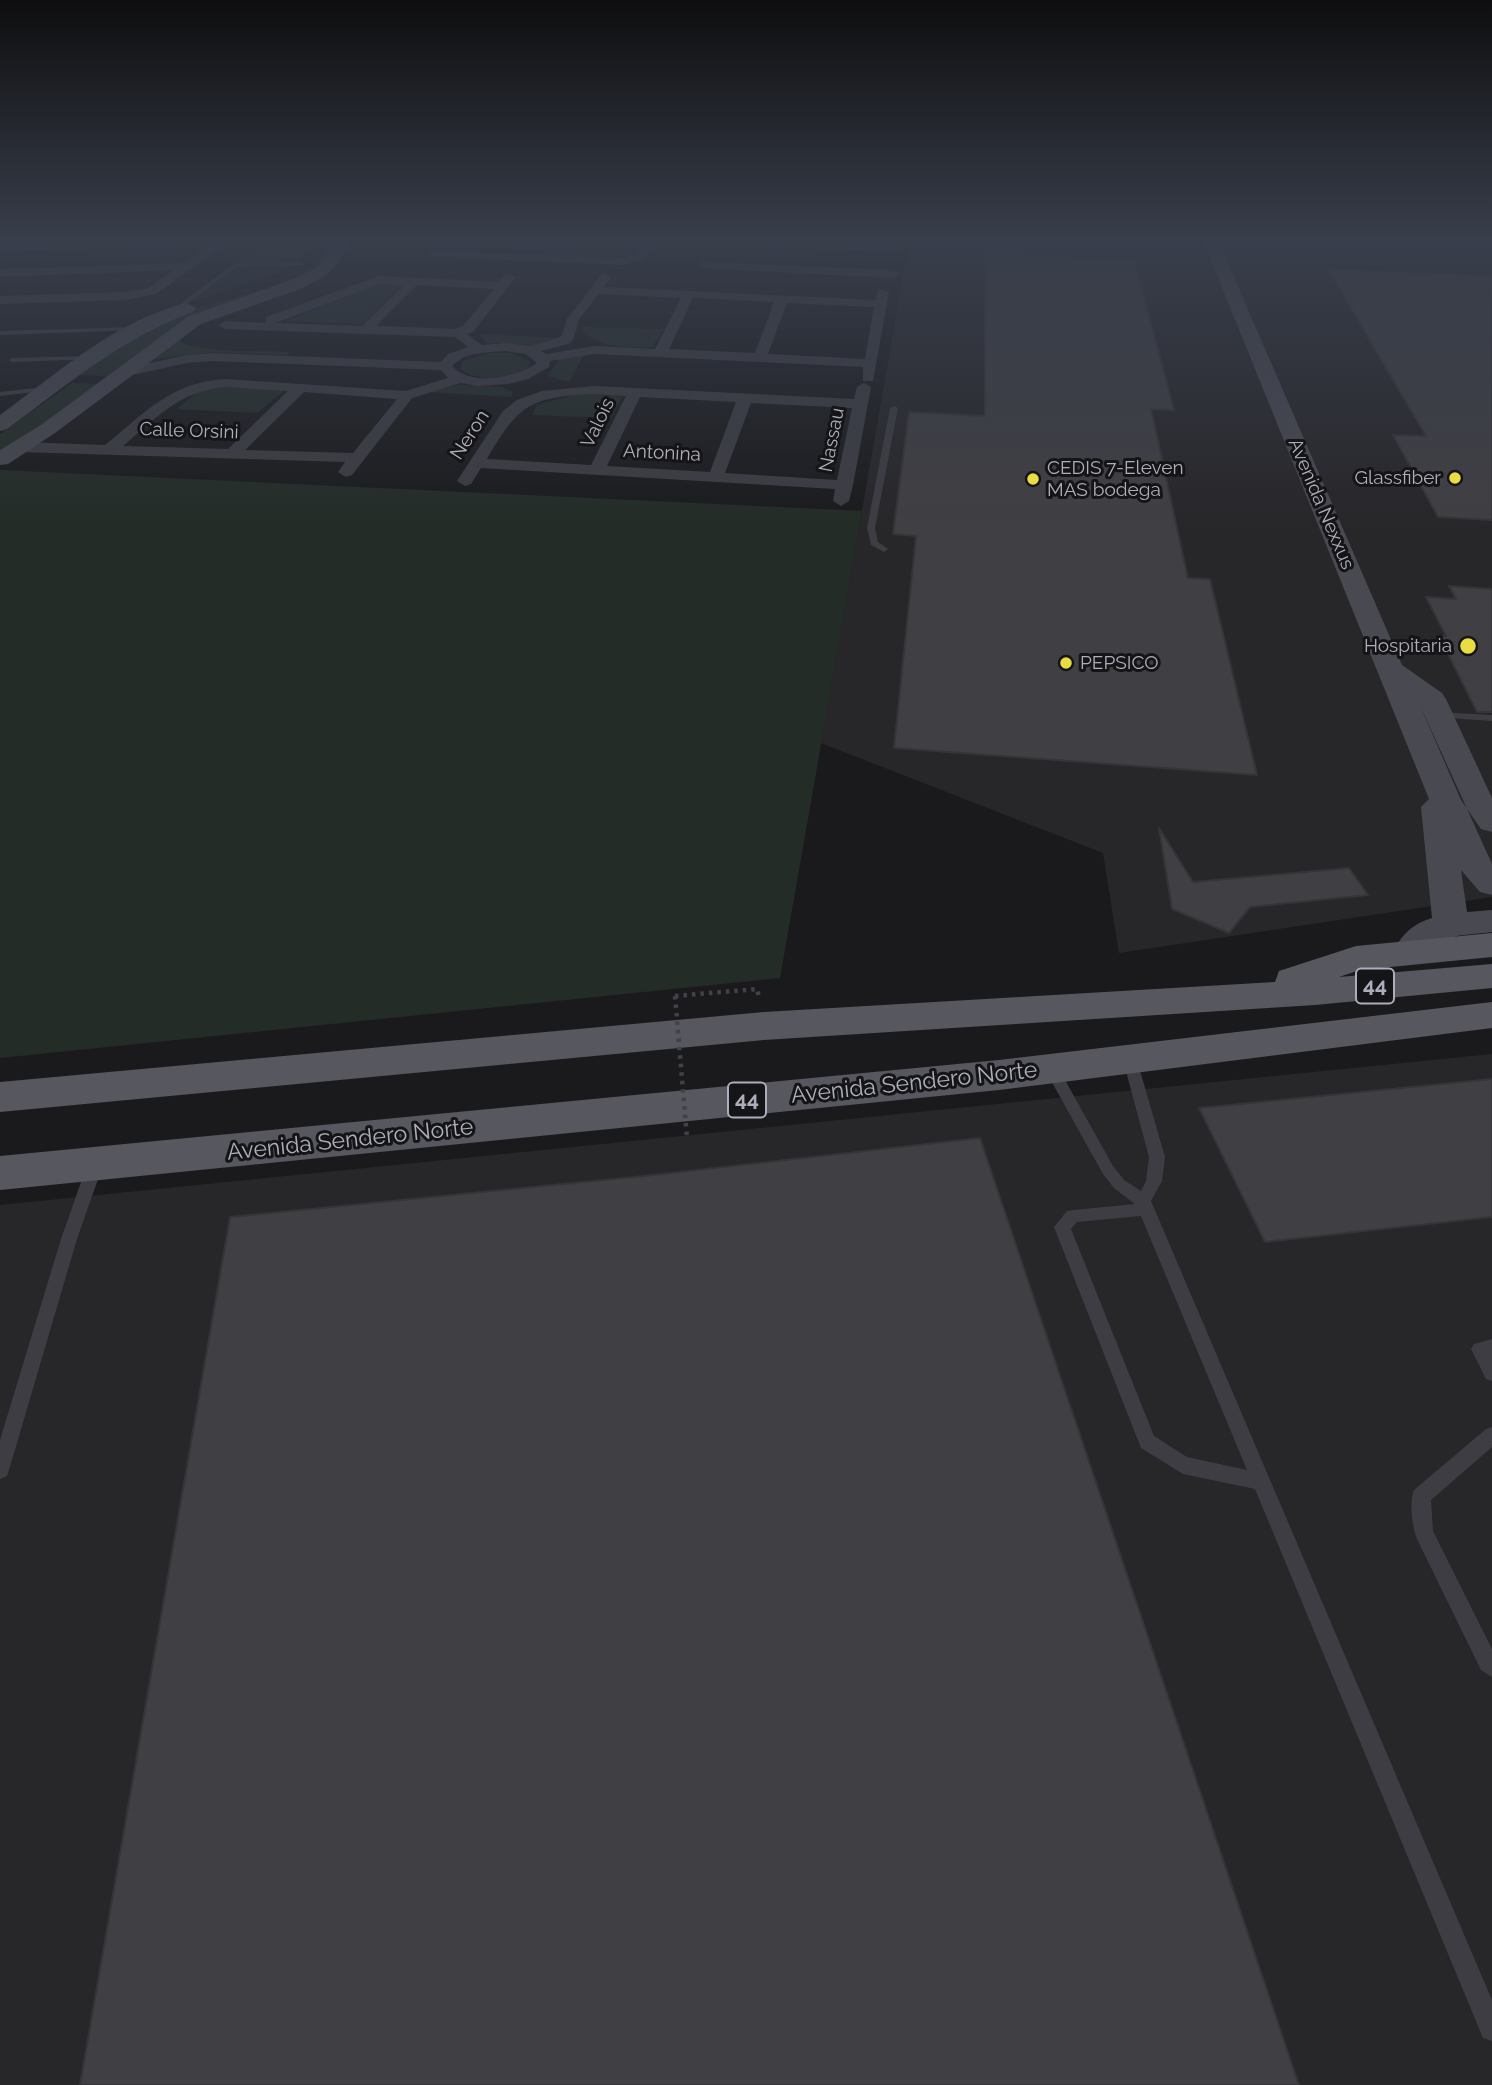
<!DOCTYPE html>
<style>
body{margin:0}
canvas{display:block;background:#1a1a1c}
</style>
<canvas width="1492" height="2085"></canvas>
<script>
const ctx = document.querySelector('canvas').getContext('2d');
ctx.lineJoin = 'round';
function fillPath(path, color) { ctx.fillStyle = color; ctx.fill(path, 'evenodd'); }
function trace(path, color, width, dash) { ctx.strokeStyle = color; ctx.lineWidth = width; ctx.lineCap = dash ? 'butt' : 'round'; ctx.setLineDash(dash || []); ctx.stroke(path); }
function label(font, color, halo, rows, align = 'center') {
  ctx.font = font + ' Raleway,sans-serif'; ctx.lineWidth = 6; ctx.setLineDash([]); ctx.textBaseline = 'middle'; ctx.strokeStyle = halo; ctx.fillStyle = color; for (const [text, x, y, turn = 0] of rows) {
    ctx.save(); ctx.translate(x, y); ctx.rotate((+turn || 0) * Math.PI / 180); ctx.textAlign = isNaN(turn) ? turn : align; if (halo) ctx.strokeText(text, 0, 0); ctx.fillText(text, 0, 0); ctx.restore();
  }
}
fillPath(new Path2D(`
 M910 238H1492V897L1119 953 1103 853 821 743Z
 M1492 1054V2085H0V1205Z`), '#272629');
fillPath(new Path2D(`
 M0 238H141L134 242 0 246Z
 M271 238H312L301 259 279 273 178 306Z
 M329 238H339L326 263 292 282 185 319 111 376 80 375C113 351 145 331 182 314 217 299 293 288 318 262 324 256 327 246 329 238Z
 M382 282 404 284 362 324 286 321Z
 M585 327 664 329 652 347C628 347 599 349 582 330Z
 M479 334 558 338 533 345 487 343Z
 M179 340C198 354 264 350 290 352L287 355 214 352 154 359Z
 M490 353H512L530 362 529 366C513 380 477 382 460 369L463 361Z
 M585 353 569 382 548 376 559 359Z
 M72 383 99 384 55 417 0 450V434Z
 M457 385 502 387 513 393 511 397 429 392Z
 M204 386 285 390 257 413 177 409Z
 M586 392 623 395 611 418 533 415 536 405Z
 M0 470 862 511 780 978 0 1058Z`), '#242c27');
const building = new Path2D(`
 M985 254 1134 260 1174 410 1151 409 1188 578 1210 579 1257 775 894 748 916 536 893 534 909 412 985 416Z
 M1328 269 1492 276V520L1438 517 1393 435 1426 436Z
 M1449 586 1492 589V712H1477L1439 636H1446L1426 597 1456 599Z
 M1159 828 1193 882 1349 868 1368 895 1250 907 1229 933 1172 909Z
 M1492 1079V1217L1265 1242 1199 1108Z
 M980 1138 1299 2085H80L230 1217 644 1176Z`);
fillPath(building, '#403f43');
trace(building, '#353438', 2);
trace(new Path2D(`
 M675 996 757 989 759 997`), '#414148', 4.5, [3.5, 5]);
fillPath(new Path2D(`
 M302 262 304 265 237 267 174 313 169 312 234 264Z
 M139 327 137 330 0 335V331Z
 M92 356 94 359 12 362 9 360 12 358Z
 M54 386 51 390 0 396V392Z
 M894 406 898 408 875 528 878 542 888 549 884 552 871 545 867 528 890 408Z
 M1438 712 1492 715V721L1434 717V713Z
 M1130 1055 1137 1060 1165 1157 1162 1181 1151 1201 1492 2000V2041L1483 2038 1255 1489 1183 1474 1141 1448 1054 1227 1067 1211 1073 1210 1135 1204 1114 1188 1103 1174 1044 1068 1046 1064H1056L1113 1166 1124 1180 1141 1191 1146 1181 1149 1157 1123 1060ZM1141 1216 1247 1470 1187 1457 1154 1436 1071 1229 1077 1222Z
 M95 1159 100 1161 103 1165 77 1239 9 1470 7 1476 0 1479V1440L61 1239 87 1165 90 1161Z
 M1492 1339V1381L1486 1379 1471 1349 1474 1344Z
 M1492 1427V1447L1431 1500 1433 1531 1492 1649V1677L1481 1670 1417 1539C1412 1526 1409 1502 1414 1490L1486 1429Z`), '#3d3d43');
fillPath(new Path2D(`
 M195 238H234L156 294 125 300 0 304V296L125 292 148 288 174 270 0 277V269L185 263 212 244 0 251V245Z
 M646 238H657L643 259 626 265 432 257 426 254 432 251 625 258 635 255Z
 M709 238 896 246 902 249 896 252 704 243V239Z
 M704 262 893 270 899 274 893 278 700 268V264Z
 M506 274 516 277 473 332 467 334 482 345 506 343 530 346 558 338 562 335 567 319 601 275 605 274 611 278 604 287 875 300 879 289 889 292 873 381H863V367L595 354 550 361 549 367 528 379 508 384 477 386 461 383 412 398 352 475 346 477 338 472 345 462 20 452 12 447 20 442 105 445C145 413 171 382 225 379L406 391 448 378 441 370 213 361 187 363 123 377 116 373 118 370 187 355 213 353 441 362 448 354 468 347 455 337 225 329 219 325 225 321 266 323V317L379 276 499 282ZM380 284 404 285 362 326 275 323ZM417 285 494 289 463 326 456 329 376 326ZM599 294 681 298 655 349 595 346 546 354 541 351 568 344 573 340 579 319ZM693 298 774 302 755 353 669 349ZM787 303 874 307 865 359 768 354ZM506 351 526 354 537 363C516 378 471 387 452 366 465 351 488 353 506 351ZM225 387 288 391 228 449 123 446C155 419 181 390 225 387ZM304 392 397 399 353 453 245 450Z
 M864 383 871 387 853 485 849 501 841 506 833 501 835 489 481 468 471 484 465 486 457 481 503 411 517 400 542 391 594 386 854 399 857 387ZM594 394 626 396 591 465 487 459C519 404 530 397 594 394ZM640 397 736 402 710 472 607 466ZM751 403 852 408 837 480 725 473Z`), '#3d3d43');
fillPath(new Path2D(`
 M336 238H351L343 256 328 274 303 288 201 324 55 433 8 464 0 465V450L41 425 189 316 291 280 316 268 328 254Z
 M1202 238H1217L1402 665 1442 693 1446 699 1492 798V832L1481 829 1461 800 1419 703 1492 864V895L1480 892 1461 870 1467 912 1492 910V932C1462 936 1440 932 1423 961L1410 964 1397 961 1392 952C1403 934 1412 924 1432 918L1421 807 1429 799Z
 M187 303 196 308 193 312C122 338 67 385 7 429L0 431V415C58 373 116 320 187 303Z`), '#494951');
fillPath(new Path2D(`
 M1492 933V957L1360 970 1339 977 1492 964V988L1315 1005 764 1040 0 1112V1082L764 1012 1275 982 1279 971 1356 946Z
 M1492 1002V1028L999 1090 0 1190V1156L999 1060Z`), '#575760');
trace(new Path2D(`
 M675 996 687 1138`), '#414148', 4.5, [3.5, 5]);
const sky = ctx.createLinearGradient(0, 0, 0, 530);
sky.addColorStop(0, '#0e0e0f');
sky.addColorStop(0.45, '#383e4b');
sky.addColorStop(1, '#383e4b00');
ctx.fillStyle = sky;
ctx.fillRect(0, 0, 1492, 530);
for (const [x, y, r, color] of [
 [1455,478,7,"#eadd44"],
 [1033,479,7,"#eadd44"],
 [1468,646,9,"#eadd44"],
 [1066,663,7,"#eadd44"]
]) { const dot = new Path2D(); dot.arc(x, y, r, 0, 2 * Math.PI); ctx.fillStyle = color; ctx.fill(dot); trace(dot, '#151517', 2.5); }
label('19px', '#adaebb', '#151517', [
 ["Valois",598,423,-64],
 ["Calle Orsini",189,431,2],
 ["Neron",470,435,-57],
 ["Nassau",832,440,-79],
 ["Antonina",662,453,3],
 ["Avenida Nexxus",1321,504,67]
]);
label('19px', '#adaebb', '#151517', [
 ["CEDIS 7-Eleven",1047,468],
 ["MAS bodega",1047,490],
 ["Glassfiber",1441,478,"right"],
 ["Hospitaria",1452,646,"right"],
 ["PEPSICO",1080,663]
], 'left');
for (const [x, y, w] of [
 [1375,986,38],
 [747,1100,38]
]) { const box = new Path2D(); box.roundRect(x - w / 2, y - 17.5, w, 35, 5); ctx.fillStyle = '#151517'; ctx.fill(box); trace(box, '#adaebb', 2); }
label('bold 21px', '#adaebb', null, [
 ["44",1375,986],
 ["44",747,1100]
]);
label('23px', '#adaebb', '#151517', [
 ["Avenida Sendero Norte",914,1083,-6],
 ["Avenida Sendero Norte",350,1140,-6]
]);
</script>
